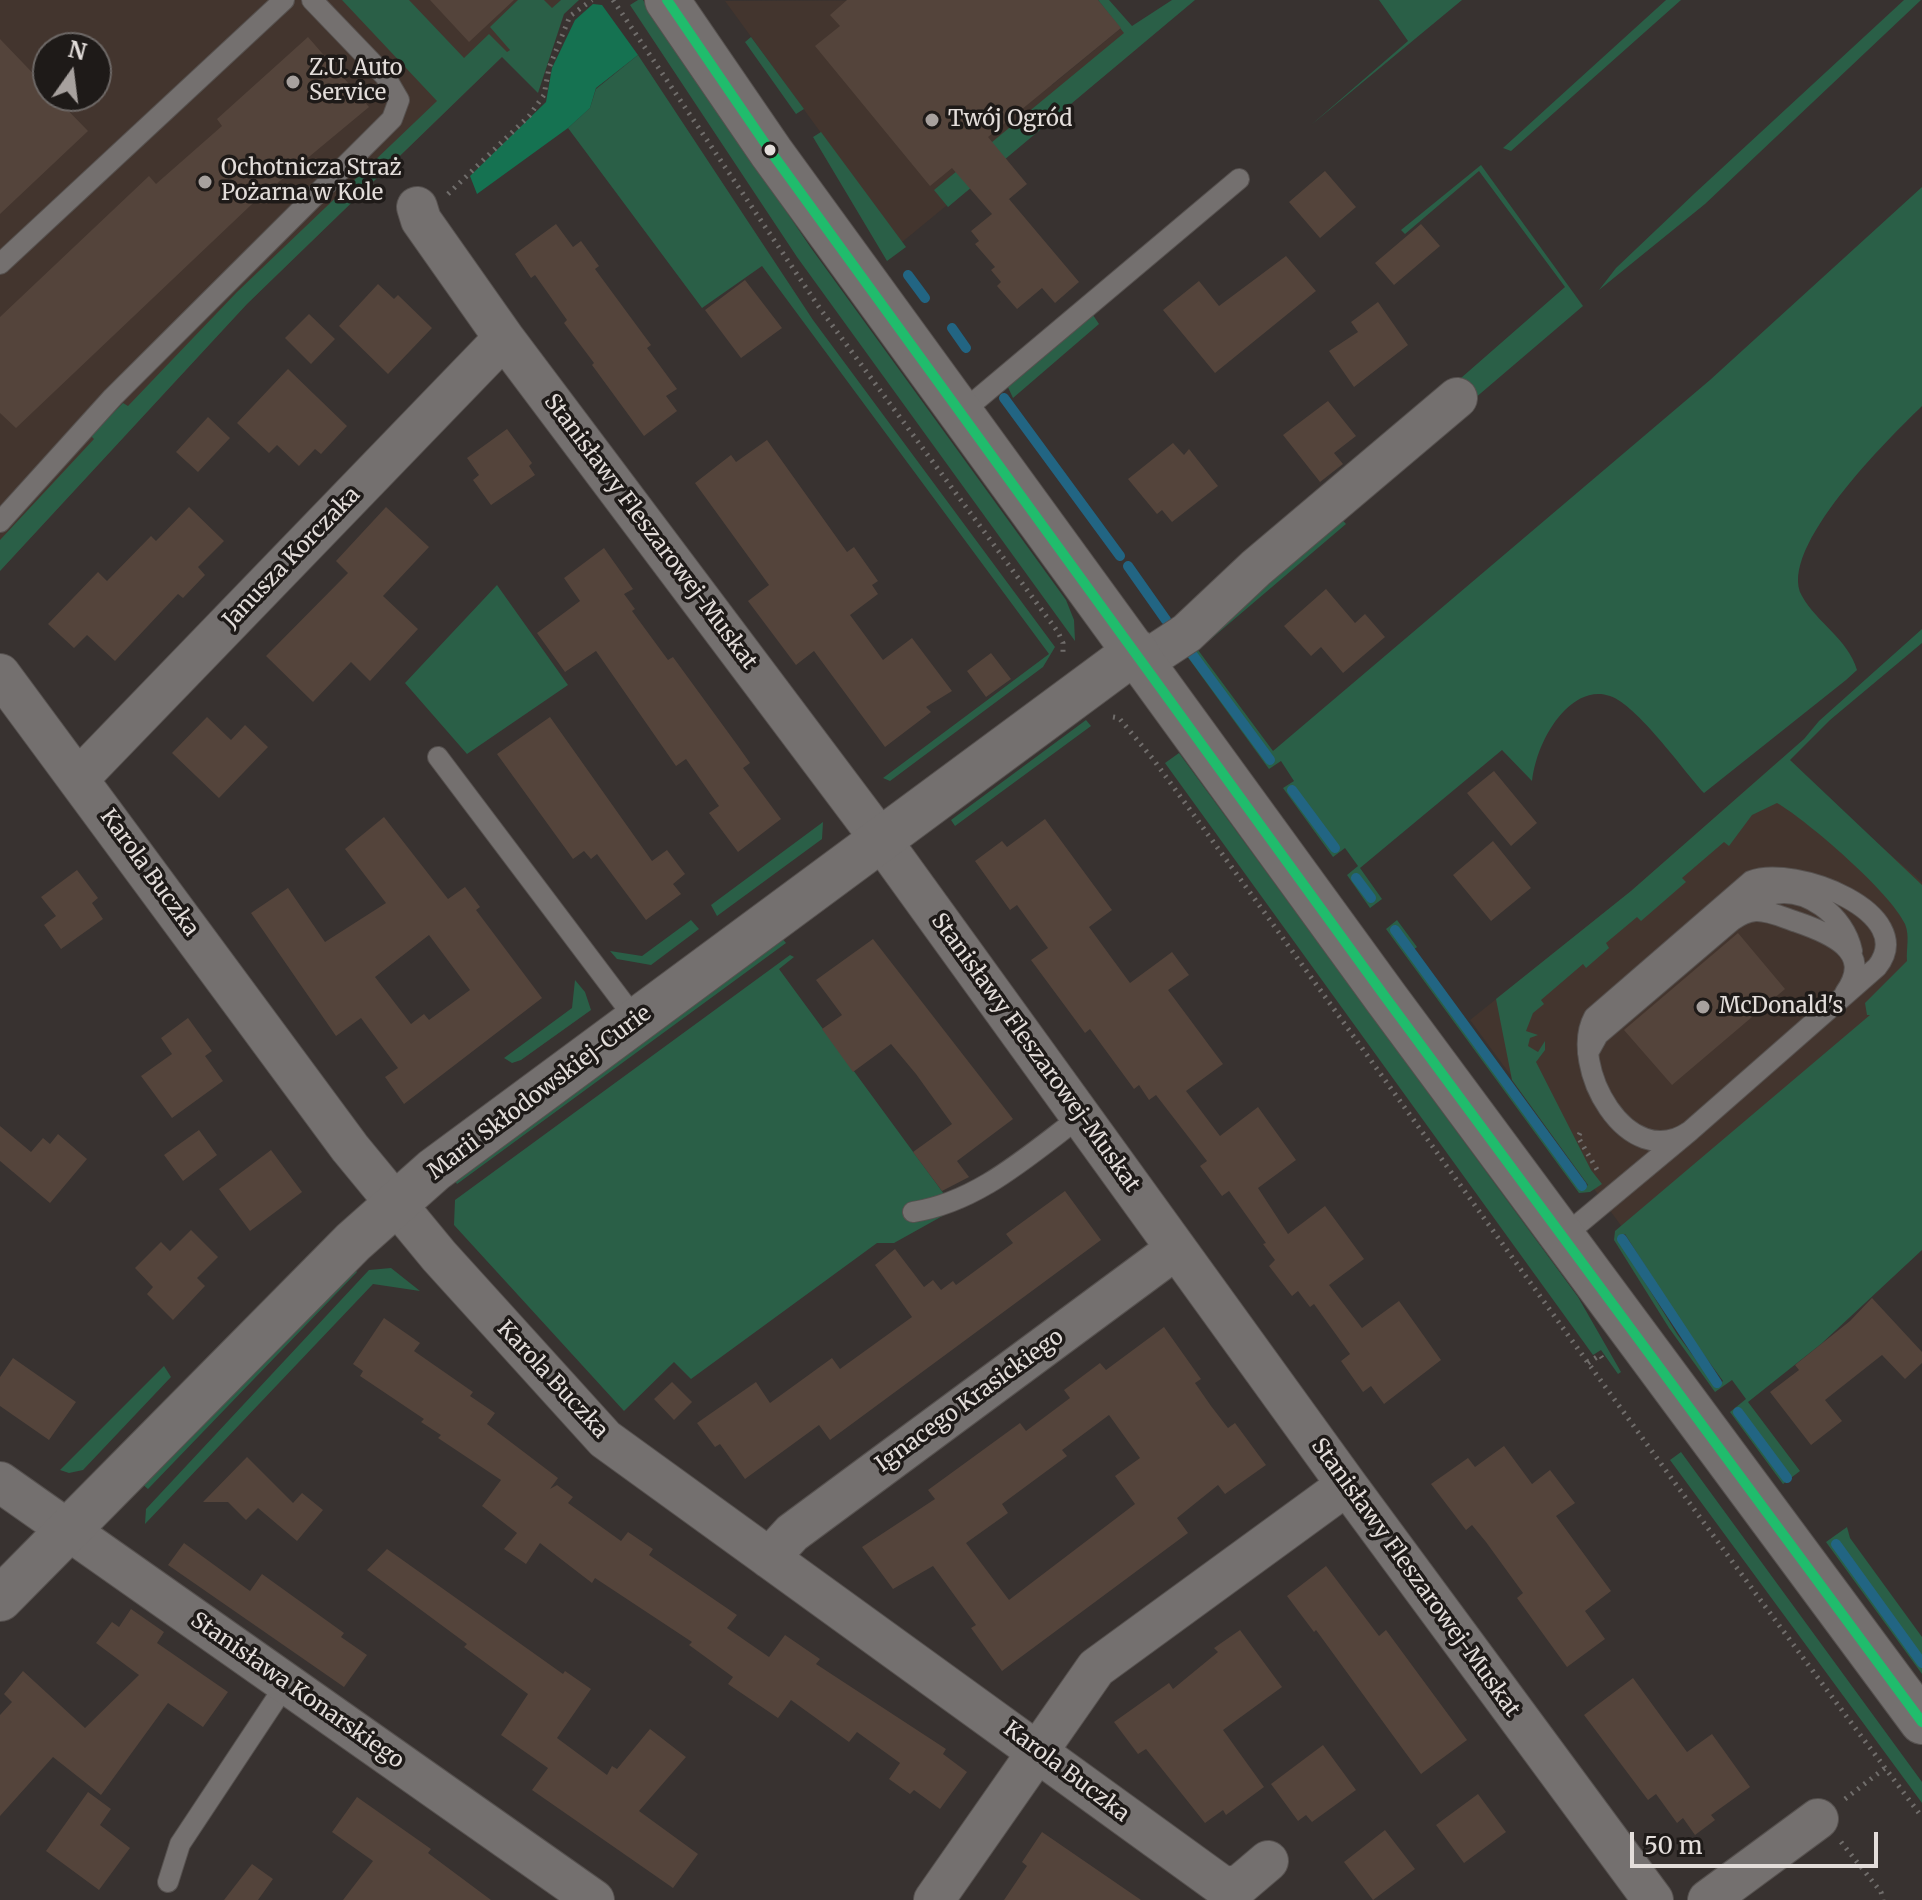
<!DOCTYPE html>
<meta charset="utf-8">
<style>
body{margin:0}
#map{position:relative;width:1922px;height:1900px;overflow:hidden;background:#383230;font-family:Merriweather,serif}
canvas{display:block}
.north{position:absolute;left:32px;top:32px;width:80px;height:80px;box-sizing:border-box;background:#1e1a18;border:2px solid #6d6866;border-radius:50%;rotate:14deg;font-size:22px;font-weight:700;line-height:32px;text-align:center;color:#e3ddda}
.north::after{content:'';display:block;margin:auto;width:28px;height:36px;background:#a7a19e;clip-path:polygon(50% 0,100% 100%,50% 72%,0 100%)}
.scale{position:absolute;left:1630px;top:1832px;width:248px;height:36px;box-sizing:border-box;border:4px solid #e3ddda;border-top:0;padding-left:10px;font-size:24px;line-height:28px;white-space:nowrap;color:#e3ddda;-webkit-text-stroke:6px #1e1a18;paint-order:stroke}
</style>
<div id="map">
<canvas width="1922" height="1900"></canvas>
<div class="north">N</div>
<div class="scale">50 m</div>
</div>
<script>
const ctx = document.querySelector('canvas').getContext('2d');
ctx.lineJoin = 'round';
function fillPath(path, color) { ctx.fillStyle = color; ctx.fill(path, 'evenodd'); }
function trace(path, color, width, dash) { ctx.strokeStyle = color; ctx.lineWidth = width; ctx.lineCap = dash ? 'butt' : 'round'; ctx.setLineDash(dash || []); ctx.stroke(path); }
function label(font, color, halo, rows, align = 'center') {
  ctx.font = font + ' Merriweather,serif'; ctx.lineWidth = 7; ctx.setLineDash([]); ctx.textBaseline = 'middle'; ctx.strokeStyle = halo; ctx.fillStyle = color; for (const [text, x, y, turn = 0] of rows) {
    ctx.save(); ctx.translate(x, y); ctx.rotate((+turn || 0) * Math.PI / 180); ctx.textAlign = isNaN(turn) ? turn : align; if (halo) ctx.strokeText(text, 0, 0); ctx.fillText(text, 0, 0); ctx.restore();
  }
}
fillPath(new Path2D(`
 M0 0H561L247 304 0 571ZM48 48H96V96H48Z
 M977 0 1052 85 1121 28 1138 48 901 243 725 1Z
 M1781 759 1922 882V973L1622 1227 1470 1020 1631 891Z`), '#43352e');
fillPath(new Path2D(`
 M342 0H409L464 58 489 34 507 52 510 50 490 27 518 0H544L552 8 561 0H579L564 14 538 93 502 57 247 304 0 571V540L94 439 91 436 123 403 128 406 237 292 437 101Z
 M638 0H643L811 248 1066 600 1074 620 1075 641 797 257 630 5Z
 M1098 0H1109L1132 26 1172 0H1195L948 207 934 190 1124 33Z
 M1379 0H1462L1311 125 1408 41Z
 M1666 0H1681L1511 151 1503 148Z
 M1904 0H1921L1705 204 1599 290 1616 268 1695 193Z
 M751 37 804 109 796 114 745 42Z
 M638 55 813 320 1055 647 1043 667 890 781 883 778 1049 654 762 266 702 308 568 128 590 108 596 89Z
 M821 132 906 247 887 261 813 137Z
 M1481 165 1583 306 1338 515 1346 524 1198 650 1273 751 1710 380 1922 187V406C1890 437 1776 549 1802 596 1817 623 1848 639 1857 670L1846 680 1704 793C1683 770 1637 705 1610 696 1593 690 1577 698 1565 710 1547 728 1535 756 1532 781L1502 750 1360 868 1382 899 1370 908 1347 875 1358 866 1345 848 1333 857 1283 788 1294 781 1281 761 1269 769 1184 652 1473 393 1461 378 1565 287 1479 171 1405 234 1401 230Z
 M1093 315 1099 324 1013 398 1006 383Z
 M497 585 568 685 467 754 405 683Z
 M1922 629V643L1830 720 1790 760 1922 885V1250L1821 1344 1748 1402 1800 1471 1783 1484 1730 1412 1746 1399 1732 1380 1715 1392 1669 1328 1614 1240 1615 1231 1870 1015H1867L1865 1003 1907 961C1906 949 1910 936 1905 924 1891 893 1808 821 1777 803L1752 815 1729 846 1724 842 1682 878 1686 882 1641 921 1637 917 1606 943 1609 948 1586 968 1583 964 1541 1000 1544 1004 1533 1013 1526 1031 1538 1035 1530 1038 1528 1046 1538 1052 1545 1041V1050L1536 1062 1591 1170 1602 1184 1590 1192 1579 1193 1386 929 1397 920 1417 947 1408 954 1581 1190 1588 1185 1512 1080 1496 999 1631 891 1804 739 1819 721ZM1625 1234 1685 1329 1723 1381 1716 1387 1677 1334 1618 1239Z
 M1086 720 1091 726 955 826 951 820Z
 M1179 753 1578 1297 1621 1372 1618 1374 1601 1350 1593 1355 1165 763Z
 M823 822 822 839 717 916 711 905Z
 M691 920 699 929 651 965 617 959 610 951 642 956Z
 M781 937 786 943 457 1184 452 1177Z
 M790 955 794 957 779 969 955 1209 894 1243H877L691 1379 674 1362 624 1411 454 1225 455 1200Z
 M575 980 585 992 591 1010 521 1060 512 1063 504 1058 572 1008Z
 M352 1266 357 1272 148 1489 142 1484Z
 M391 1268 420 1291 373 1284 145 1524 146 1509 369 1270Z
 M164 1366 171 1377 83 1470 69 1473 60 1470Z
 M1681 1452 1922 1782V1803L1670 1460Z
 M1847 1527 1850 1538 1922 1637V1674L1826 1542Z`), '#2a5f47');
fillPath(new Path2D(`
 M593 4 602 5 638 55 596 88 590 108 568 128 477 194 470 176 546 102 552 68 575 20Z`), '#157251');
trace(new Path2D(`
 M908 275 925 298
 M952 328 966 348
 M1004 398 1120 556
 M1128 566 1166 620
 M1192 654 1270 760
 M1292 790 1335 848
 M1356 878 1371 898
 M1395 930 1582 1186
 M1622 1239 1717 1383
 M1738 1412 1787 1478
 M1836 1544 1922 1663`), '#226583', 10);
fillPath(new Path2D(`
 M430 0H514L469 42Z
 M847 0H1098L1121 28 988 137 1027 184 997 209 1009 199 1079 282 1055 303 1042 288 1017 309 997 286 1001 282 991 270 995 267 975 244 979 241 971 231 992 214 952 168 930 186 815 46 840 26 830 15Z
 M308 37 369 107 251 205 16 428 0 413V317L149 176 156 184 222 126 217 119Z
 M0 39 48 89V96H54L88 131 0 214Z
 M1325 171 1356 207 1320 238 1289 202Z
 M556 224 573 247 581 241 599 266 595 269 651 345 647 348 677 389 666 396 677 411 644 436 592 365 594 363 564 323 567 320 535 275 531 278 515 254Z
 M1421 224 1440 246 1394 285 1375 263Z
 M1286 256 1316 291 1215 373 1163 310 1199 281 1219 306Z
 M745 280 782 328 741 358 705 310Z
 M378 284 394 299 398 295 432 328 388 374 339 326Z
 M1378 302 1408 345 1354 387 1329 351 1358 332 1351 322Z
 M309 314 335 339 311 364 285 338Z
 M288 369 347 426 321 454 315 449 299 466 277 445 269 453 237 423Z
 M1328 401 1356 436 1334 453 1343 464 1320 482 1283 435Z
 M208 417 230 438 198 472 176 452Z
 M507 429 532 463 529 466 535 475 491 505 473 480 479 475 467 458Z
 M767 440 847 552 854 547 878 581 872 585 878 594 850 615 883 660 912 638 952 691 926 707 931 712 885 747 814 651 796 665 748 601 769 585 695 483 731 455 736 462Z
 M1173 443 1184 455 1189 449 1218 486 1172 522 1162 510 1157 514 1128 479Z
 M189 507 224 541 198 567 205 575 183 598 178 594 115 661 87 635 74 648 48 624 98 572 107 581 151 536 156 541Z
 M386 507 429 547 383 596 418 629 370 681 351 662 313 702 266 656 348 573 336 561Z
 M604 548 633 589 624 594 635 609 632 611 668 660 673 657 738 746 750 763 743 768 781 819 738 852 709 813 719 806 686 759 676 766 596 651 565 672 537 633 580 601 564 578Z
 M1326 589 1355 623 1365 614 1385 637 1343 673 1321 647 1311 656 1284 626Z
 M991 653 1011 679 986 697 967 671Z
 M207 717 231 740 245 725 268 747 219 798 172 753Z
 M550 717 652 861 667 850 685 874 673 884 681 894 646 920 597 854 591 859 584 851 573 859 497 754Z
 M1494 771 1537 823 1511 846 1467 793Z
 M384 817 448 899 465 887 480 907 476 910 542 998 404 1104 385 1077 398 1068 361 1018 336 1036 251 913 288 888 325 942 386 903 345 849ZM429 935 470 990 429 1020 424 1014 411 1024 375 977Z
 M1045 819 1112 910 1089 927 1130 983 1172 952 1189 975 1168 990 1223 1064 1186 1091 1220 1136 1258 1107 1296 1160 1258 1188 1288 1234 1325 1206 1364 1259 1329 1285 1362 1328 1399 1301 1441 1360 1384 1404 1371 1386 1363 1392 1341 1361 1350 1354 1314 1304 1310 1307 1298 1291 1292 1296 1269 1266 1275 1260 1263 1244 1266 1243 1229 1191 1222 1196 1200 1166 1207 1161 1156 1095 1149 1100 1139 1085 1134 1089 1090 1029 1085 1033 1031 960 1048 948 1017 905 1010 910 975 861 1002 841 1007 847Z
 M1493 841 1531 888 1491 921 1453 875Z
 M77 870 98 898 92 903 103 919 61 949 44 925 56 916 41 897Z
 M1738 933 1785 989 1672 1085 1624 1030Z
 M873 939 1013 1119 957 1161 969 1177 942 1191 913 1152 952 1124 916 1074 891 1044 853 1072 822 1029 842 1015 816 980Z
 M188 1018 212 1051 205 1056 223 1081 172 1118 141 1076 172 1054 161 1038Z
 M0 1126 31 1152 43 1138 50 1144 58 1134 87 1159 50 1203 0 1161Z
 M199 1130 217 1155 183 1181 164 1155Z
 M271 1150 302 1192 250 1231 219 1189Z
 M1065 1191 1101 1240 830 1440 819 1425 745 1479 720 1444 715 1447 697 1423 756 1382 770 1403 832 1358 840 1369 912 1317 875 1265 895 1249 924 1287 933 1280 941 1290 953 1281 956 1285 1013 1243 1006 1234Z
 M191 1230 218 1257 197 1278 205 1286 173 1320 147 1294 153 1287 135 1268 161 1242 170 1251Z
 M1872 1298 1922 1352V1363L1905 1379 1882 1355 1825 1400 1842 1421 1811 1445 1770 1392 1799 1370 1795 1365 1850 1321Z
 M384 1318 420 1343 414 1351 473 1392 470 1396 495 1413 487 1424 558 1478 550 1489 557 1485 573 1497 568 1503 621 1541 628 1532 653 1549 649 1555 737 1615 727 1628 769 1657 785 1635 820 1659 816 1664 946 1749 943 1754 967 1772 940 1809 914 1790 910 1794 889 1779 900 1763 857 1732 849 1742 791 1700 778 1718 728 1684 733 1677 689 1645 692 1642 595 1578 592 1583 540 1543 526 1564 504 1549 517 1533 482 1506 501 1480 438 1438 441 1435 421 1422 424 1419 360 1376 363 1371 353 1364Z
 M1164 1327 1201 1379 1195 1383 1211 1406 1228 1428 1235 1423 1266 1465 1225 1494 1218 1485 1177 1518 1188 1533 1002 1671 971 1628 976 1625 933 1566 893 1589 862 1547 935 1499 928 1490 1020 1423 1026 1431 1070 1398 1064 1390 1100 1363 1106 1370ZM1109 1415 1140 1458 1115 1476 1135 1504 1009 1600 966 1543 1008 1513 1002 1504 1067 1456 1062 1450Z
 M13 1358 76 1402 49 1440 0 1406V1377Z
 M672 1382 692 1402 674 1420 654 1399Z
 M1504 1446 1532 1484 1550 1470 1575 1503 1556 1516 1611 1591 1585 1611 1605 1639 1567 1667 1517 1598 1523 1593 1486 1542 1472 1525 1466 1530 1431 1484 1468 1458 1475 1467Z
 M247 1457 293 1503 302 1493 323 1510 297 1541 258 1508 246 1520 228 1502H203Z
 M184 1543 250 1591 262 1574 344 1633 341 1637 367 1655 344 1687 168 1565Z
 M387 1549 563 1674 565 1671 591 1689 557 1738 607 1775 612 1766 617 1769 650 1729 686 1757 639 1811 698 1854 673 1888 532 1790 548 1768 501 1735 528 1694 464 1647 467 1644 367 1570Z
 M1326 1566 1379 1636 1386 1630 1467 1740 1421 1774 1316 1630 1314 1632 1287 1596Z
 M131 1609 164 1632 157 1643 228 1692 203 1727 168 1703 101 1795 53 1757 0 1816V1715L12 1702 4 1694 23 1671 85 1728 139 1675 96 1643 112 1622 119 1627Z
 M1240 1630 1282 1687 1223 1730 1264 1787 1226 1815 1223 1810 1205 1823 1146 1749 1138 1754 1114 1722 1169 1683 1173 1689 1218 1652 1214 1648Z
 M1633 1678 1687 1752 1712 1734 1750 1787 1711 1815 1715 1820 1695 1835 1683 1818 1677 1823 1656 1794 1648 1800 1584 1715Z
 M1323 1745 1356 1790 1312 1822 1306 1815 1298 1821 1271 1784Z
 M88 1792 111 1809 100 1825 130 1848 99 1890 46 1851Z
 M1478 1794 1506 1832 1464 1863 1436 1825Z
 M357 1797 431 1849 428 1853 491 1900H343L373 1861 332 1832Z
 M1385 1830 1415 1869 1373 1900 1344 1862Z
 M1042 1832 1141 1900H1004L1027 1866 1022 1862Z
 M252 1864 273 1879 258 1900H224Z`), '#54443b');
const service = new Path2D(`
 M0 264 284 0
 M961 413 1239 179
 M0 522 113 397 392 119 399 100 385 76 312 0
 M438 757 637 1021
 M1742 912C1750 905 1758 897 1769 895 1806 885 1845 916 1852 951
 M1588 1053 1598 1035 1733 920C1740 915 1747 912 1755 911 1769 910 1784 918 1797 922 1829 933 1875 951 1845 993
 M913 1212C978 1202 1029 1155 1080 1117
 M1564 1236 1690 1131 1877 967C1920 913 1794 864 1751 881L1594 1017C1568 1064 1627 1175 1690 1131
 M168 1882 180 1844 286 1684`);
const minor = new Path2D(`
 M417 207 421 220 504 338 881 840 1347 1485 1653 1900
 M1143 662 1187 633 1256 568 1457 398
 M0 674 350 1148 439 1256 605 1439 1225 1888 1241 1884 1268 1861
 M79 778 504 338
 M0 1482 594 1900
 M769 1558 792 1533 1176 1249
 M934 1900 1096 1668 1347 1485
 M1708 1900 1818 1819`);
const tertiary = new Path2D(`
 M667 0 771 152 1386 998 1922 1722
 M0 1599 353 1242 434 1170 1136 651`);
trace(service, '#56514f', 22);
trace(minor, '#56514f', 42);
trace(tertiary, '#56514f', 46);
trace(new Path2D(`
 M613 0 821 310 1058 632 1063 643V656
 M448 194 529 116 544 95 549 68 570 16 592 0
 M1113 717 1119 718 1153 759C1410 1111 1659 1469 1922 1817
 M1580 1133 1578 1137 1599 1173
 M1588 1363 1600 1355 1602 1358
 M1845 1799 1885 1768
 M1841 1842 1881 1892 1883 1900`), '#706d6b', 5, [2, 6]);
trace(service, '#74706f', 20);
trace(minor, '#74706f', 40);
trace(tertiary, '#74706f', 44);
trace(new Path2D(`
 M667 0 771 152 1386 998 1922 1722`), '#20bc6c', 10);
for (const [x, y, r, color] of [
 [293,82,8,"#a7a19e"],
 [932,120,8,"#a7a19e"],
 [770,150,7,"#e3ddda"],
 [205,182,8,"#a7a19e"],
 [1703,1007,8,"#a7a19e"]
]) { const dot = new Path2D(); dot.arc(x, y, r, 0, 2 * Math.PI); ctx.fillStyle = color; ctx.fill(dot); trace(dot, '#1e1a18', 3); }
label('22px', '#e3ddda', '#1e1a18', [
 ["Z.U. Auto",309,69],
 ["Service",309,94],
 ["Twój Ogród",948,120],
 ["Ochotnicza Straż",221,169],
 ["Pożarna w Kole",221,194],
 ["McDonald's",1719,1007]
], 'left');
label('22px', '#e3ddda', '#1e1a18', [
 ["Stanisławy Fleszarowej-Muskat",650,532,53],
 ["Janusza Korczaka",292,558,-46],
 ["Karola Buczka",149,873,54],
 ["Stanisławy Fleszarowej-Muskat",1035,1053,54],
 ["Marii Skłodowskiej-Curie",540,1093,-37],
 ["Karola Buczka",552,1380,47],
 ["Ignacego Krasickiego",970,1401,-36],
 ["Stanisławy Fleszarowej-Muskat",1415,1578,54],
 ["Stanisława Konarskiego",297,1691,35],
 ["Karola Buczka",1066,1772,37]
]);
</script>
